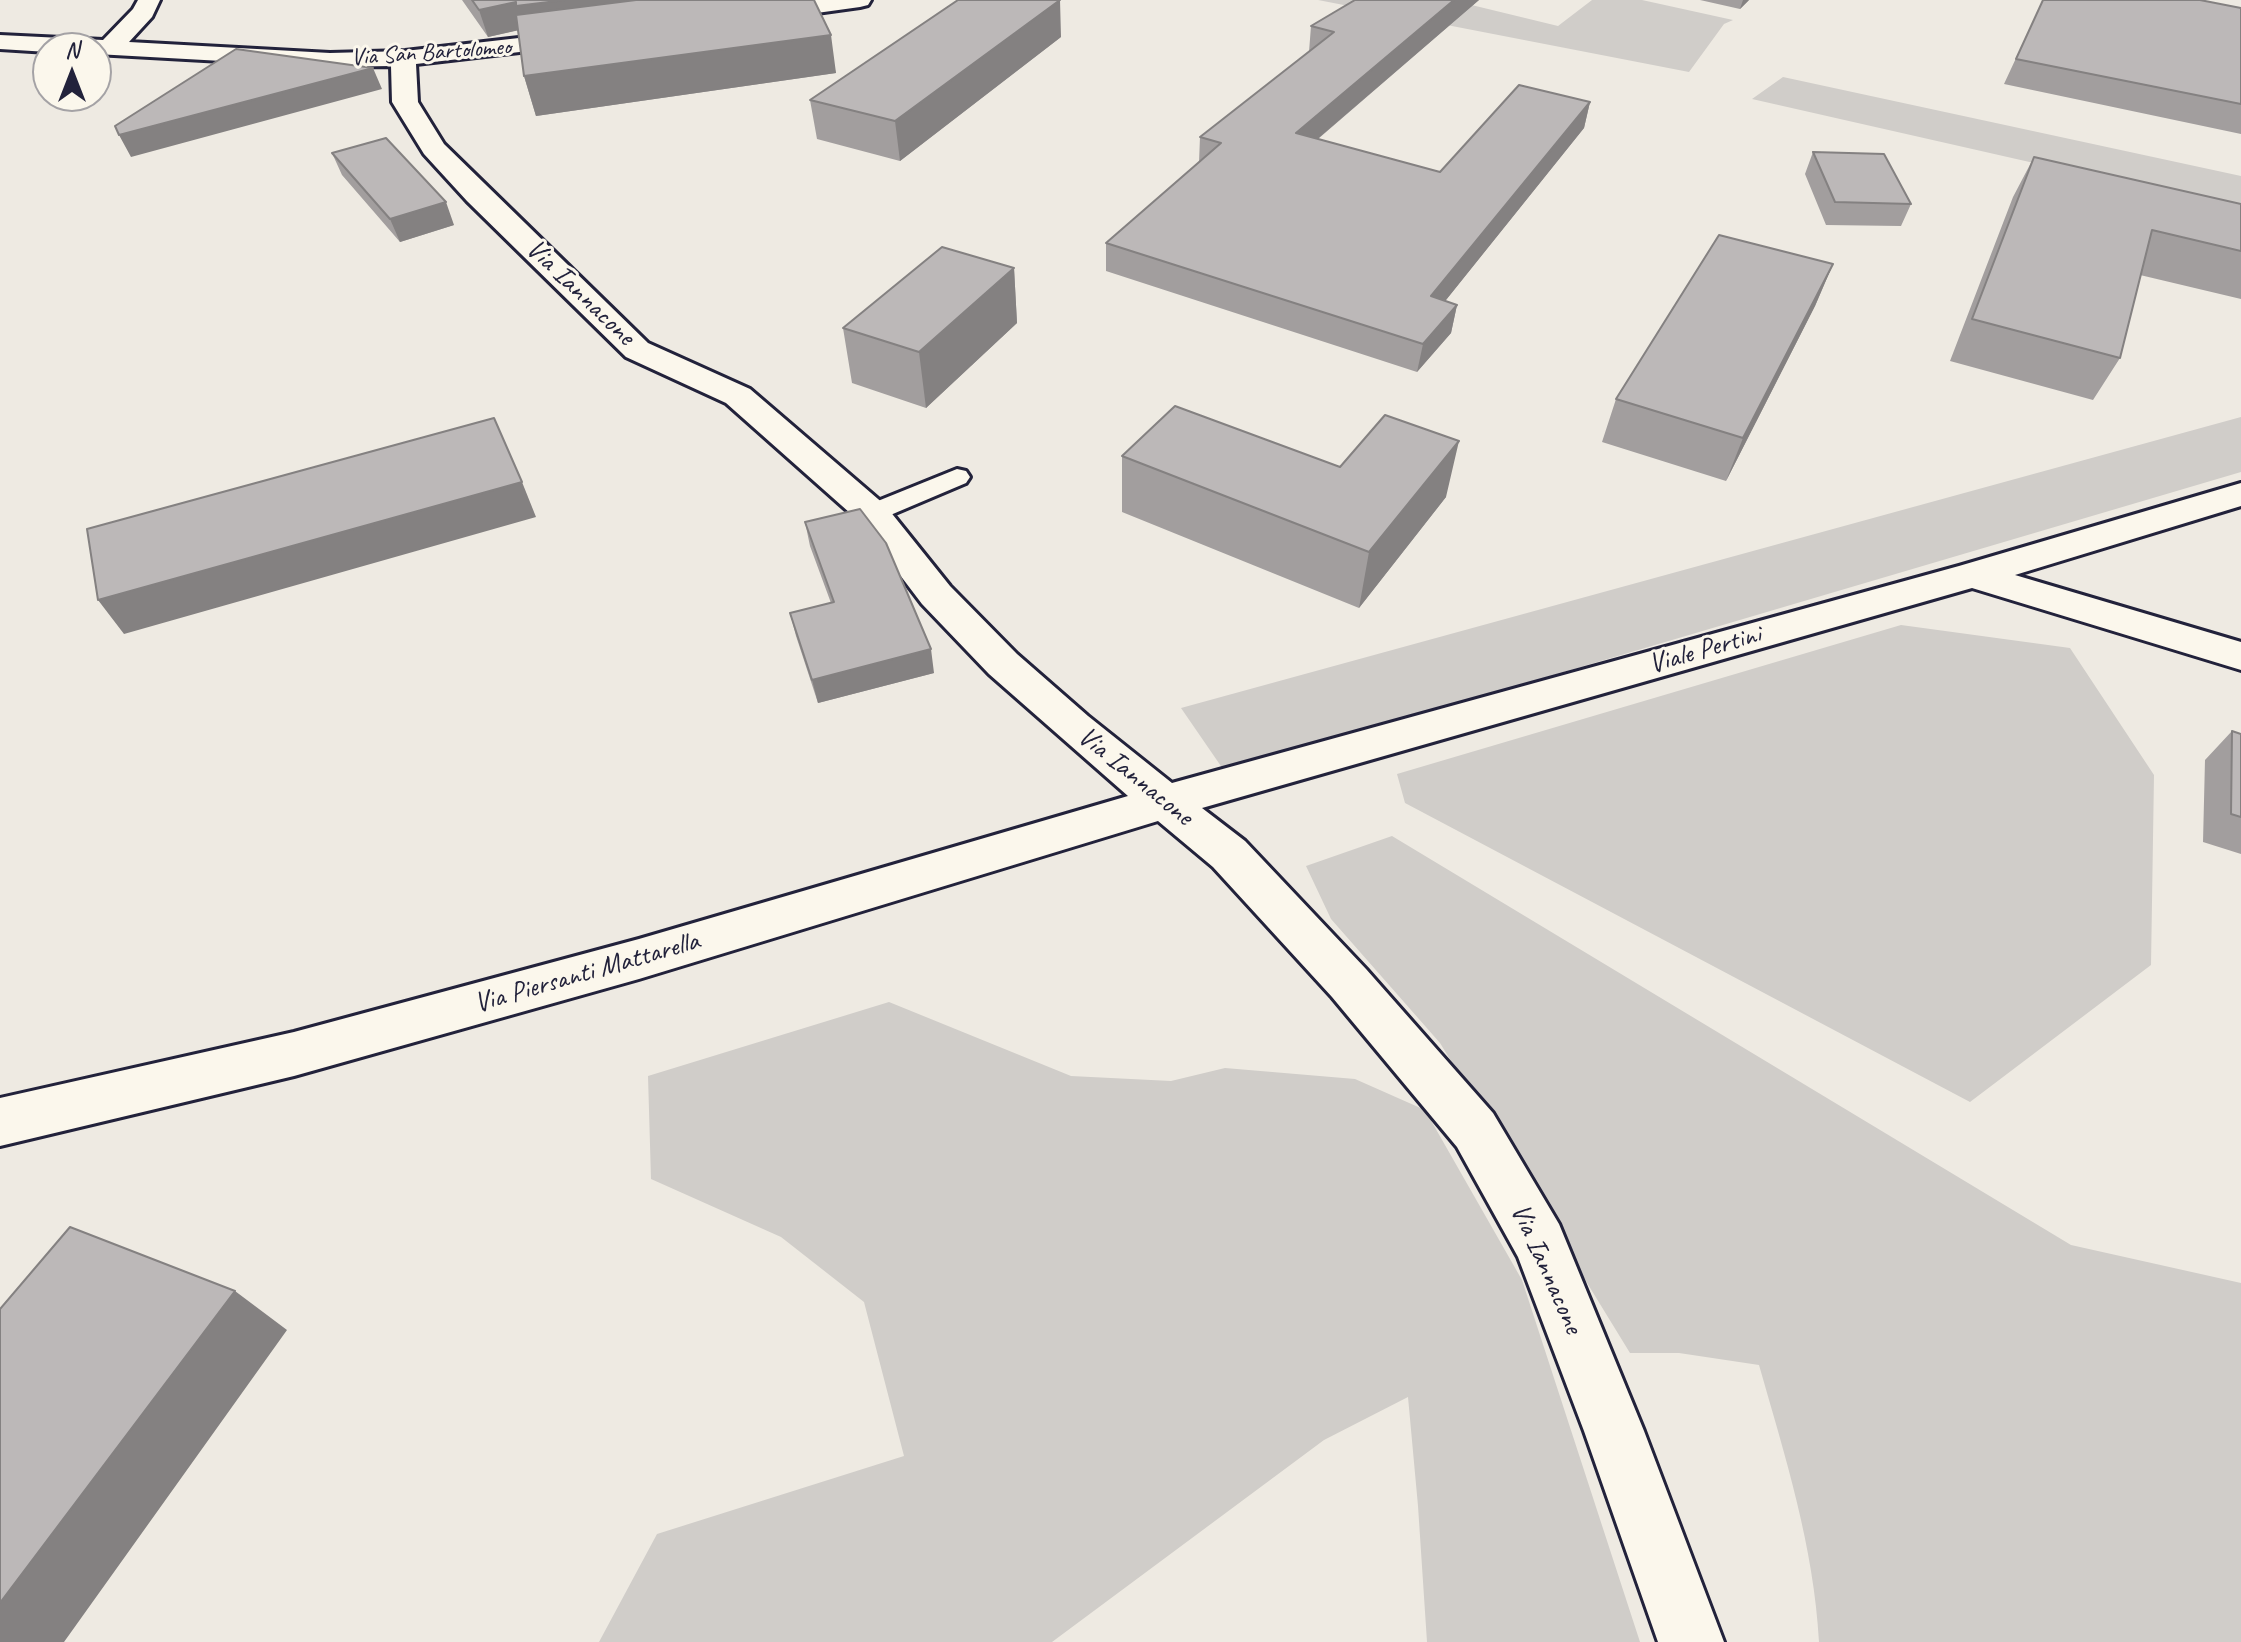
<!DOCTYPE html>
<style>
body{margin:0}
#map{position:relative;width:2241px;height:1642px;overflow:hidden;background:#eeeae2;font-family:Caveat,sans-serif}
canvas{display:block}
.north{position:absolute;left:32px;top:32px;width:80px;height:80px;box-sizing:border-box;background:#fbf7ec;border:2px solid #a4a2a5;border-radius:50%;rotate:0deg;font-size:22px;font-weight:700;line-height:32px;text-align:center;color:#22223b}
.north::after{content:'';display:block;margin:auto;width:28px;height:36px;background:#22223b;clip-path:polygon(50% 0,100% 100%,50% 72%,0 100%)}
</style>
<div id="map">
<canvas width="2241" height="1642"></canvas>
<div class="north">N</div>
</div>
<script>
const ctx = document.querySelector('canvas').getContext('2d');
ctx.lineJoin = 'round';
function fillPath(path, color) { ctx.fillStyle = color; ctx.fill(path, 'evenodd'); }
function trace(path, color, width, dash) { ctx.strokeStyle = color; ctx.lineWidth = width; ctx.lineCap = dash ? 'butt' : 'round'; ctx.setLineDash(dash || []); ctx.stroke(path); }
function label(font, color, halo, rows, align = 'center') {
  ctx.font = font + ' Caveat,sans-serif'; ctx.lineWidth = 6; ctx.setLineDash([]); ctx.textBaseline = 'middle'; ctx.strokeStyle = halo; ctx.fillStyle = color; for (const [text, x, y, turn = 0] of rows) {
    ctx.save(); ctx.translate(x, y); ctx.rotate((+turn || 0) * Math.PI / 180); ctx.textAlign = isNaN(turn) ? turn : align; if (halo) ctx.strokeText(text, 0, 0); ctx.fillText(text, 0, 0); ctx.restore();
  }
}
fillPath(new Path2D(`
 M1318 0H1451L1558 26 1592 0H1642L1733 20 1724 24 1689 72Z
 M1783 77 2241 176V210L1752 99Z
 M2241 417V472L1225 772 1181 708Z
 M1901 625 2070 648 2154 775 2151 965 1970 1102 1405 803 1397 774Z
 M1392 836 2071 1245 2241 1283V1642H1819C1814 1547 1785 1456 1759 1365L1679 1353H1630L1440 1043 1331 919 1306 866Z
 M889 1002 1071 1076 1171 1081 1225 1068 1355 1079 1425 1110 1522 1280 1640 1642H1427L1418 1506 1408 1397 1324 1440 1052 1642H599L657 1534 904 1456 864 1302 781 1237 651 1179 648 1076Z`), '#d0cdc9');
const lane = new Path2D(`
 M957 469 966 471 970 477 966 483 881 519 872 521 863 519 859 513 863 507Z`);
const street = new Path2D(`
 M138 0H160L152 17 129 42 330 53 405 51 580 31 588 33 592 38 588 43 580 45 416 64 418 102 444 144 648 343 750 389 885 505 950 586 1017 654 1088 716 1172 783 1959 566 2241 483V506L2015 575 2241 642V670L1972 588 1202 808 1245 841 1366 969 1493 1113 1559 1224 1644 1431 1724 1642H1658L1584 1431 1518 1257 1457 1147 1332 997 1213 867 1158 821 639 979 294 1076 0 1146V1098L294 1032 639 939 1128 796 989 674 922 604 859 521 726 403 626 357 467 201 424 154 392 102 391 66 330 67 96 54V48H48V52L0 49V35L103 40 133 9Z
 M810 0H871L868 5 860 7 759 21 751 19 747 14 751 9 759 7Z`);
trace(lane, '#22223b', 6);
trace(street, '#22223b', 6);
fillPath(lane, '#fbf7ec');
fillPath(street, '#fbf7ec');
fillPath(new Path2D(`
 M462 0H814L836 73 536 116 524 76 518 30 488 37Z
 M1355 0H1479L1318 139 1440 172 1590 102 1584 128 1445 301 1457 305 1451 333 1417 372 1106 271V243L1199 163 1200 137 1309 52 1311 26Z
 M1700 0H1749L1740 9Z
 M2043 0 2241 8V134L2004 84Z
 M1061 37 900 161 817 139 810 100Z
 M1813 152 1911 204 1901 226 1826 225 1805 174Z
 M332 153 454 225 400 242 342 175Z
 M2034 157 2241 204V299L2140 275 2120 358 2093 400 1950 361 2013 197Z
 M1833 264 1815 306 1726 481 1602 442 1616 399Z
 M1014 268 1017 323 926 408 852 383 843 328Z
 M1122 456 1340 467 1446 497 1359 608 1122 512Z
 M805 522 934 673 818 703 796 636 790 613 831 603 810 546Z
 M2232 731 2241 734V854L2203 842 2205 760Z`), '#a29e9e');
fillPath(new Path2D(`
 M565 0H784L524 29 488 37 479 10 516 2Z
 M1060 0 1061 37 900 161 895 121Z
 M1454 0H1479L1293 160 1296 133Z
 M1743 0H1749L1740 9Z
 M831 35 836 73 536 116 524 76Z
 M373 68 382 89 131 157 119 135Z
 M1590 102 1584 128 1426 325 1431 296Z
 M446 202 454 225 400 242 390 219Z
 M1833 264 1815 306 1726 481 1743 438Z
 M1014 268 1017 323 926 408 919 352Z
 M1457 305 1451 333 1417 372 1423 344Z
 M1459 441 1446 497 1359 608 1369 552Z
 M522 482 536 517 124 634 98 600Z
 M931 649 934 673 818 703 812 680Z
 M235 1291 287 1330 64 1642H0V1603Z`), '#848181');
const building = new Path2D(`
 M472 0H565L516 6V2L479 10Z
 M636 0H814L831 35 524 76 516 15Z
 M958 0H1060L895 121 810 100Z
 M1355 0H1454L1296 133 1440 172 1519 85 1590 102 1431 296 1457 305 1423 344 1106 243 1221 143 1200 137 1334 32 1311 26Z
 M2043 0H2200L2241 8V104L2016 59Z
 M236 49 373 68 119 135 115 126Z
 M386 138 446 202 390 219 332 153Z
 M1813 152 1884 154 1911 204 1835 202Z
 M2034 157 2241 204V251L2152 230 2120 358 1972 319Z
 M1719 235 1833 264 1743 438 1616 399Z
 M942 247 1014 268 919 352 843 328Z
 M1175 406 1340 467 1385 415 1459 441 1369 552 1122 456Z
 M494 418 522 482 98 600 87 529Z
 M860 509 886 543 931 649 812 680 790 613 834 602 805 522Z
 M2232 731 2241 734V817L2231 814Z
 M70 1227 235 1291 0 1603V1309Z`);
fillPath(building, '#bcb8b8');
trace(building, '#848181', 2);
label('24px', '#22223b', '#fbf7ec', [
 ["Via San Bartolomeo",431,53,-4]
]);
label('28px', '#22223b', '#fbf7ec', [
 ["Via Iannacone",580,293,44],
 ["Viale Pertini",1705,650,-16],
 ["Via Iannacone",1135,777,39],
 ["Via Piersanti Mattarella",587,973,-16],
 ["Via Iannacone",1546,1269,66]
]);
</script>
